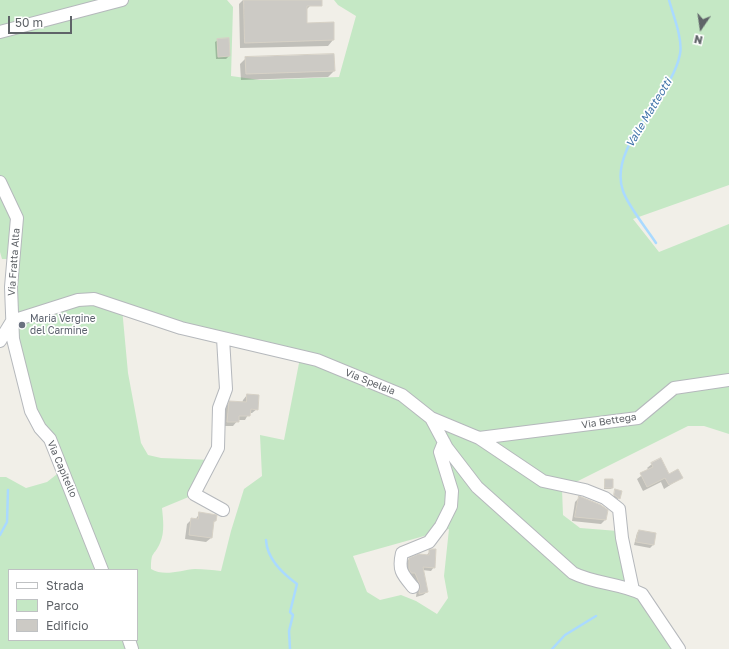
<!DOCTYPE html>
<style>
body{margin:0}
#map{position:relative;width:729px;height:649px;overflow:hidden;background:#f1efe8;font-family:"Golos Text",sans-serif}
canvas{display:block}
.legend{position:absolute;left:8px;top:569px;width:130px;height:72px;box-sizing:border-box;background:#fff;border:1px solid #bfc1c3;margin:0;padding:5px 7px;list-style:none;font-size:12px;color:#5f6368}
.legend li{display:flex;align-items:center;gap:8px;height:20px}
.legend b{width:20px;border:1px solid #bfc1c3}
.north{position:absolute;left:681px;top:8px;width:40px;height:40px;-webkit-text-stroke:3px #fff;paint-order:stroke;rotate:193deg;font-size:11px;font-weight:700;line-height:16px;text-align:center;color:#5f6368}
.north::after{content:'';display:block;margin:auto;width:14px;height:18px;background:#5f6368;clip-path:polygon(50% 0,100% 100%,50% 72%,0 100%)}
.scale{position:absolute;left:8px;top:16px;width:64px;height:18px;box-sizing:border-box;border:2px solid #5f6368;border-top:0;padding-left:5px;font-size:12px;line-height:14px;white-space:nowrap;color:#5f6368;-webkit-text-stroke:3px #fff;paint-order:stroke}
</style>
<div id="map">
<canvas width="729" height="649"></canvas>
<ul class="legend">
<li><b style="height:5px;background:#fff"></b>Strada</li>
<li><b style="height:11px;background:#c5e8c5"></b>Parco</li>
<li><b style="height:11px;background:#cccac5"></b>Edificio</li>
</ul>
<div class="north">N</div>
<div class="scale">50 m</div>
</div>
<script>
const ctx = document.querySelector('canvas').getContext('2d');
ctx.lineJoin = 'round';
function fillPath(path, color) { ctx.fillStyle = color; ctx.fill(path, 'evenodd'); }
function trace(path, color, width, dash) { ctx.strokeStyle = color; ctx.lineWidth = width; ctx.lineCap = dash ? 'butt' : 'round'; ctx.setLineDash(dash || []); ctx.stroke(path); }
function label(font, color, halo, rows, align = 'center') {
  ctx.font = font + ' "Golos Text",sans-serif'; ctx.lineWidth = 3.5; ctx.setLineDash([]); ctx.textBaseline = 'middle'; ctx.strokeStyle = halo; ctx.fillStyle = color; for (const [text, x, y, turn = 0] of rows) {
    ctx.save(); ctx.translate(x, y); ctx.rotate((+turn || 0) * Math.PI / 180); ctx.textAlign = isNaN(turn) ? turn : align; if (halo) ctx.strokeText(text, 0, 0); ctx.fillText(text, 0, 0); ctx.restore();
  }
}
fillPath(new Path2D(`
 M0 0H227L233 7 231 76 260 80 339 77 356 16 338 5 334 0H729V185L633 219 659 252 729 224V434L704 426H688L562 489 563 515 580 528 618 531 630 589 679 649H0V477H6L26 488 47 482 61 471 32 412 12 320 13 259H2L0 252ZM122 308 300 358 284 440 260 435 262 476 244 489 231 531 221 571C213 570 204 569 195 569 181 570 164 577 151 569 151 550 154 557 160 543 165 532 163 519 162 508L191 496 212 460 161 458 148 455 141 443 128 373ZM449 529 444 576 448 598 437 614 416 601 401 595 380 600 367 592 353 556ZM9 570H137V640H9Z`), '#c5e8c5');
fillPath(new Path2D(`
 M243 0H310V6L306 10V24L333 23V40L328 46 240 48 239 4Z
 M218 40 229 56 226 59H216L215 42Z
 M246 58 334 71 328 77 241 80 240 64Z
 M247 395 257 409 252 413H249L245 420H238L233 426H223L225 407 230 402 242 403 243 400Z
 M652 464 669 475 681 478 664 489 661 482 643 491 637 479 649 470 647 468Z
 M605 480 612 488 611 489H604Z
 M616 490 619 498 618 499 613 497Z
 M579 498 605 520 601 524 572 521 575 502Z
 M200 513 215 521 213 523 211 538 206 542 185 539 187 524 192 519 195 520Z
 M639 531 653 545 650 548 634 545 637 533Z
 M430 551 434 567 431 571 422 570 427 592 423 595 416 597 417 589 408 576 405 563 409 559 426 556Z`), '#0003');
trace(new Path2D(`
 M656 243C647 229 628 206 623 191 607 146 672 98 680 54 683 39 673 15 669 0
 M0 535 7 522 8 490
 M266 540C267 559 282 573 297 584L290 612 293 615 289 631 290 649
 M552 649 565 635 596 616`), '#aadaff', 2.5);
const building = new Path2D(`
 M244 0H322V6H307V23L334 22V40L245 43Z
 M229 38 230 56 218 57 217 39Z
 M334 54 335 71 246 74 245 57Z
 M247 394 259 395 258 410 251 409 250 416H239V422H227L229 401 246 402Z
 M661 458 669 474 678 469 683 478 669 485 665 478 647 487 640 473 653 467 651 463Z
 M605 479H613V488H605Z
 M615 489 622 491 620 499 614 495Z
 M579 496 601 505 608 510 606 520 575 517Z
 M199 512 217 515 216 521H214L212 538 189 535 191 518 198 519Z
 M639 530 656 533 654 545 636 542Z
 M432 549H436L435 568 423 567 428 592 419 594 420 585 415 573H411L409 569V558L419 554 429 555V550Z`);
fillPath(building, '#cccac5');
trace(building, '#d6d1c6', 1);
const minor = new Path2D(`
 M0 32 122 0
 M0 182 17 218 11 287 13 339 31 411 40 428 50 439 102 570
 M12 321 78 300 94 299 181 328 317 360 402 395 431 418 447 448 477 487 573 573C595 584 620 583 642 594L679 649
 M0 341 12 321
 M431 418 479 438 638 418 674 388 729 380
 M479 438 543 481 585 490 605 498 619 509 622 538 633 590
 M223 510 194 494 218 448 219 408 226 389 223 338
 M413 587C402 574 398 570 402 553L429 542 441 526 451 506 452 491 440 452 444 442
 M129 640 132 649`);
trace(minor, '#b5b8bc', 14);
trace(minor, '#fff', 12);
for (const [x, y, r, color] of [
 [22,325,4,"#6b7280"]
]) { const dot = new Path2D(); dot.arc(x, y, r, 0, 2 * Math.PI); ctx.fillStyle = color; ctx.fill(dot); trace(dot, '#fff', 1.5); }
label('10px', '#5f6368', '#fff', [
 ["Via Fratta Alta",14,262,-86],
 ["Via Spelaia",370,382,22],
 ["Via Bettega",609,421,-9],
 ["Via Capitello",62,469,67]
]);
label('10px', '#5b616d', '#fff', [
 ["Maria Vergine",30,319],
 ["del Carmine",30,331]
], 'left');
label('italic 11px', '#4174aa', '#fff', [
 ["Valle Matteotti",649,113,-59]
]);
</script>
